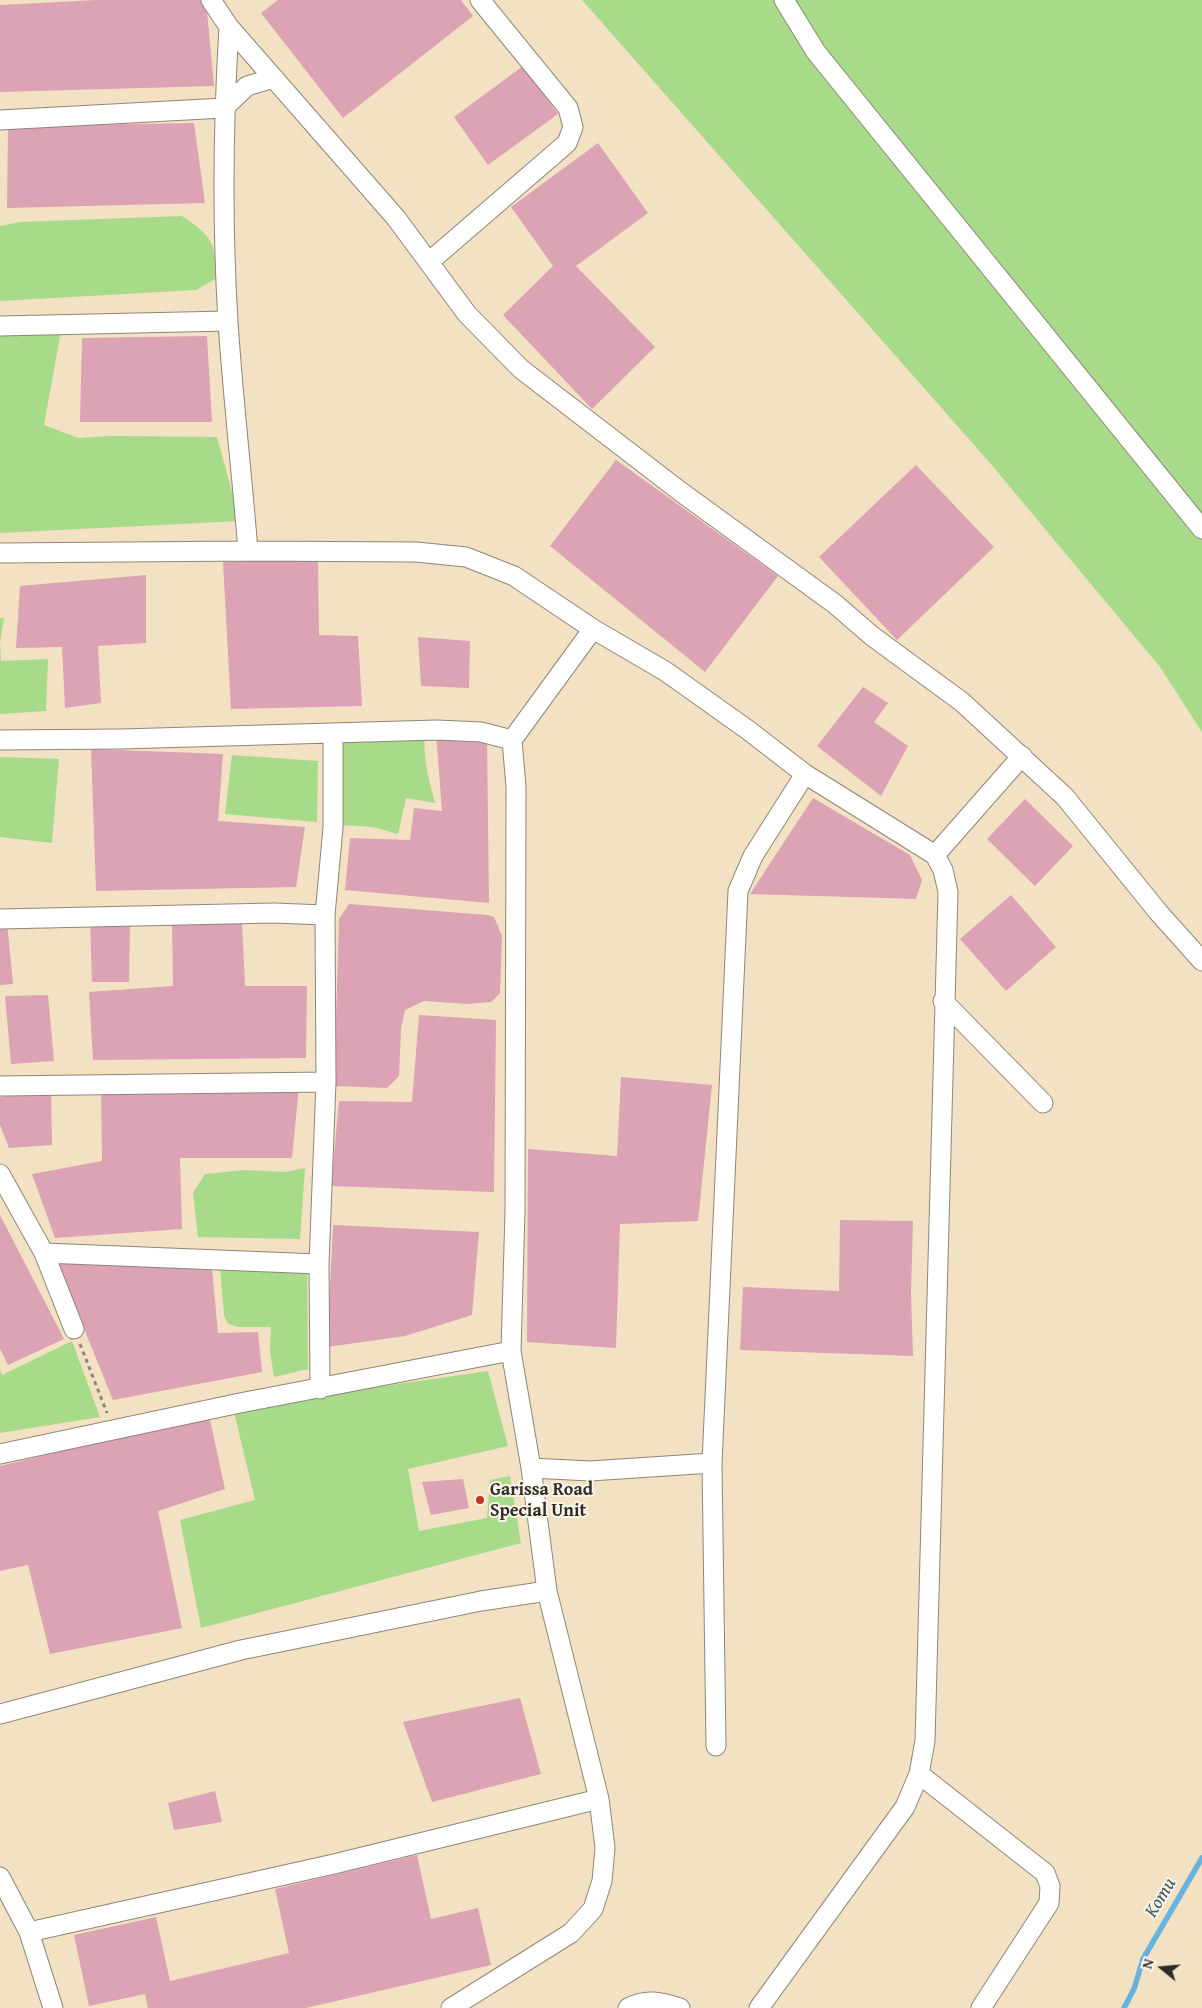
<!DOCTYPE html>
<style>
body{margin:0}
#map{position:relative;width:1202px;height:2008px;overflow:hidden;background:#f3e1c4;font-family:"Gentium Book Plus",serif}
canvas{display:block}
.north{position:absolute;left:1137px;top:1943px;width:50px;height:50px;-webkit-text-stroke:4px #fcf5e5;paint-order:stroke;rotate:287deg;font-size:14px;font-weight:700;line-height:20px;text-align:center;color:#2b2b2b}
.north::after{content:'';display:block;margin:auto;width:18px;height:22px;background:#2b2b2b;clip-path:polygon(50% 0,100% 100%,50% 72%,0 100%)}
</style>
<div id="map">
<canvas width="1202" height="2008"></canvas>
<div class="north">N</div>
</div>
<script>
const ctx = document.querySelector('canvas').getContext('2d');
ctx.lineJoin = 'round';
function fillPath(path, color) { ctx.fillStyle = color; ctx.fill(path, 'evenodd'); }
function trace(path, color, width, dash) { ctx.strokeStyle = color; ctx.lineWidth = width; ctx.lineCap = dash ? 'butt' : 'round'; ctx.setLineDash(dash || []); ctx.stroke(path); }
function label(font, color, halo, rows, align = 'center') {
  ctx.font = font + ' "Gentium Book Plus",serif'; ctx.lineWidth = 4; ctx.setLineDash([]); ctx.textBaseline = 'middle'; ctx.strokeStyle = halo; ctx.fillStyle = color; for (const [text, x, y, turn = 0] of rows) {
    ctx.save(); ctx.translate(x, y); ctx.rotate((+turn || 0) * Math.PI / 180); ctx.textAlign = isNaN(turn) ? turn : align; if (halo) ctx.strokeText(text, 0, 0); ctx.fillText(text, 0, 0); ctx.restore();
  }
}
fillPath(new Path2D(`
 M582 0H1202V732L1160 667 990 463Z
 M182 216C212 236 215 242 217 278L196 290 0 301V226L20 222Z
 M63 320 44 425 78 438 109 436 217 437 240 521 0 533V323Z
 M0 618H4L0 643 1 661 48 659 46 711 0 714Z
 M427 720C421 752 427 772 435 803L406 798 398 834 373 827 342 825 338 731Z
 M232 755 318 761 317 822 225 814Z
 M0 757 59 759 52 843 0 837Z
 M305 1168 300 1239 198 1237 193 1193 205 1174 245 1170 285 1172Z
 M307 1259 308 1369 274 1377 270 1351 271 1327H238L228 1324 224 1315 220 1268Z
 M72 1341 100 1417 0 1433V1370L2 1375Z
 M488 1371 508 1446 408 1469 419 1531 487 1518 490 1480 510 1476 521 1543 201 1628 180 1520 255 1500 233 1408Z`), '#a7da89');
trace(new Path2D(`
 M1124 2008 1134 1989 1143 1959 1202 1858`), '#67b3e0', 5.5);
fillPath(new Path2D(`
 M96 0H206L214 86 0 92V5Z
 M278 0H461L473 16 343 118 261 13Z
 M523 66 558 114 488 165 454 117Z
 M194 123 205 203 7 208 8 126Z
 M598 143 648 213 576 266 655 347 592 409 503 315 553 266 511 207Z
 M207 336 212 422H80L82 338Z
 M616 460 778 576 705 672 550 546Z
 M916 465 994 547 897 640 819 557Z
 M318 559 319 635 358 636 362 706 231 709 223 562Z
 M146 575V643L98 646 101 703 65 708 62 647 16 648 20 586Z
 M418 637 470 641 469 688 421 686Z
 M863 687 888 703 874 722 908 746 881 796 817 746Z
 M436 733 487 739 489 903 345 890 350 838 410 840 414 808 442 811Z
 M91 749 223 754 218 821 305 827 296 887 96 891Z
 M813 798 910 855 922 880 916 899 750 894Z
 M1025 799 1073 846 1035 886 987 839Z
 M1011 895 1056 947 1006 991 960 939Z
 M349 904 488 915 494 917 502 936 500 993 491 1002 467 1004 424 1001 405 1010 401 1029 399 1076 387 1088 334 1086 339 919Z
 M90 921H130L129 982H92Z
 M7 922 13 984 0 985V923Z
 M172 922H242L245 986H307L306 1058 93 1060 89 992 173 986Z
 M48 995 54 1061 11 1064 5 996Z
 M419 1015 496 1020 494 1192 331 1186 339 1101 412 1102Z
 M621 1077 712 1085 698 1221 620 1224 616 1348 527 1342 528 1149 617 1156Z
 M299 1086 292 1158H180L182 1229 55 1238 32 1174 102 1161 101 1088Z
 M51 1089 52 1145 9 1148 0 1125V1097Z
 M0 1215 64 1339 8 1365 0 1349Z
 M840 1220 913 1221 911 1294 913 1356 740 1350 743 1287 839 1291Z
 M333 1225 479 1232 472 1315 405 1336 327 1347Z
 M56 1260 212 1269 218 1333 258 1332 262 1372 113 1400Z
 M209 1415 225 1489 158 1511 182 1628 50 1654 28 1565 0 1571V1466Z
 M463 1479 469 1508 431 1515 422 1482Z
 M520 1698 541 1774 432 1802 403 1722Z
 M215 1791 222 1822 174 1830 168 1803Z
 M417 1855 431 1919 478 1908 491 1965 306 2008H148L145 1994 89 2006 74 1935 156 1917 170 1981 289 1953 275 1889Z`), '#dba3b3');
const minor = new Path2D(`
 M211 0 229 27 396 218 467 314 521 369 681 492 835 604 872 636 962 702 1065 797 1159 913 1202 961
 M784 0 816 52 1202 529
 M0 120 224 108 247 86 274 78
 M429 262 567 143 573 127 568 108 480 0
 M0 326 228 321
 M248 551 416 552 466 557 514 576 593 629 665 671 748 730 805 774 935 855 943 870 948 892 925 1741 919 1774 905 1807 759 2008
 M0 553 248 551C242 475 233 398 228 322 222 223 223 125 229 27
 M0 740 121 739 437 730 481 732 512 740
 M935 855 1022 756
 M325 915 326 1082
 M0 919 274 913 325 915 333 828V734
 M943 1001 1043 1103
 M0 1086 326 1082 319 1264 320 1389
 M0 1174 44 1253 319 1264
 M44 1253 74 1329
 M0 1454 240 1403 511 1351
 M712 1463 716 1746
 M531 1468 590 1471 712 1463 738 891 753 856 805 774
 M0 1714 241 1650 481 1601 547 1591
 M919 1774 1045 1873 1050 1886 1049 1903 981 2008
 M0 1877 29 1932 53 2008
 M29 1932 334 1864 599 1799
 M451 2008 571 1933 593 1909 602 1881 605 1848 599 1799 547 1591 531 1468 511 1351 515 1211 516 787 512 740 593 629
 M628 2008C646 1998 662 2002 680 2008`);
trace(minor, '#8f8678', 21);
trace(new Path2D(`
 M80 1344 107 1413`), '#8f8678', 3, [4, 4]);
trace(minor, '#fff', 19);
for (const [x, y, r, color] of [
 [480,1500,5,"#c8321e"]
]) { const dot = new Path2D(); dot.arc(x, y, r, 0, 2 * Math.PI); ctx.fillStyle = color; ctx.fill(dot); trace(dot, '#fcf5e5', 2); }
label('bold 18px', '#2b2b2b', '#fcf5e5', [
 ["Garissa Road",490,1490],
 ["Special Unit",490,1511]
], 'left');
label('italic 19px', '#405b6a', '#fcf5e5', [
 ["Komu",1161,1898,-59]
]);
</script>
